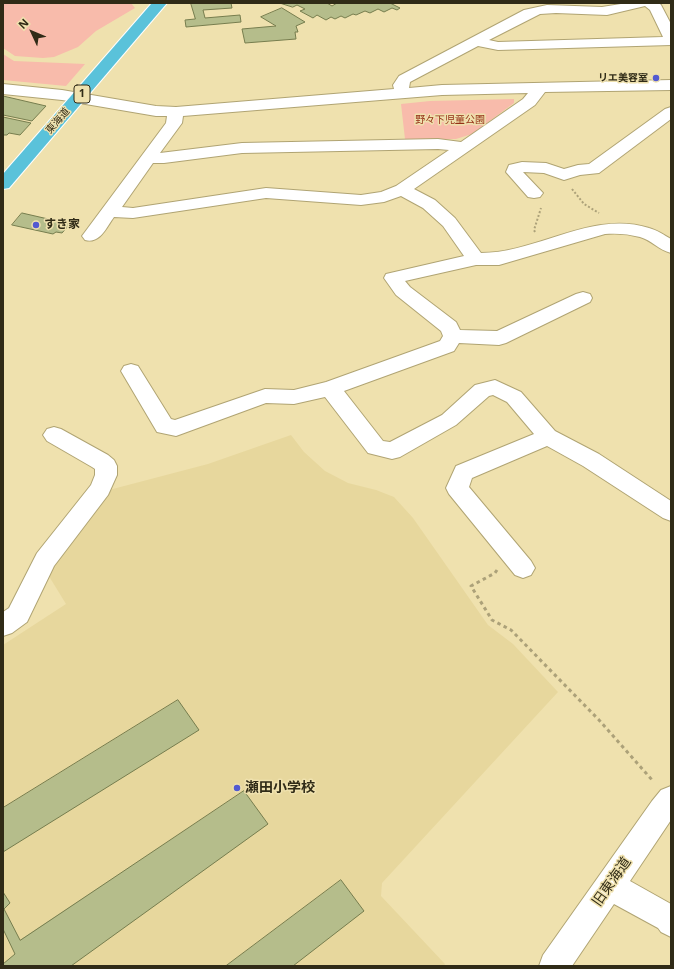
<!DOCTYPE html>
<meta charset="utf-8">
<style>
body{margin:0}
#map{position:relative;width:674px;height:969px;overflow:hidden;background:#efe1ae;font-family:"Open Sans",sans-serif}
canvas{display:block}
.frame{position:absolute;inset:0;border:4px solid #302b17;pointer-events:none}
.north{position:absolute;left:12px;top:12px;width:40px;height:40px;-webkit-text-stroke:3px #efe1ae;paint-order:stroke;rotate:314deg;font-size:11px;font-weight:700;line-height:16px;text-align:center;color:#302b17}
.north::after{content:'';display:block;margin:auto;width:14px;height:18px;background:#302b17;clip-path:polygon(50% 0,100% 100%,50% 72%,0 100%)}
</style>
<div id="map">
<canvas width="674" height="969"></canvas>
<div class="frame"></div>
<div class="north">N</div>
</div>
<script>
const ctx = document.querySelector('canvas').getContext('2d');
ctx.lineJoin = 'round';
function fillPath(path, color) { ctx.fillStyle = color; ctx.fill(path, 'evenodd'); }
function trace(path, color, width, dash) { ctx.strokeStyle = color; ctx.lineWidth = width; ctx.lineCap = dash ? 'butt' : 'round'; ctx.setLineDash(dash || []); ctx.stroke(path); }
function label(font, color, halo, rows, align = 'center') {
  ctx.font = font + ' "Open Sans","Noto Sans JP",sans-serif'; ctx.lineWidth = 3; ctx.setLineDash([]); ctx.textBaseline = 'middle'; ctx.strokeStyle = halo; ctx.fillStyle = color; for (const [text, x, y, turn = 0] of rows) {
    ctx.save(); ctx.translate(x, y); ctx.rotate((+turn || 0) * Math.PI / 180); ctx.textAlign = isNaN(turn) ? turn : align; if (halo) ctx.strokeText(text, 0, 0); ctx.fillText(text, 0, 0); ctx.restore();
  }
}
fillPath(new Path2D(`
 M291 435 304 452 325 471 348 483 376 490 394 497 413 518 488 625 513 644 558 692 382 883 381 896 445 964 444 966H3V645L66 604 47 573 109 490 208 464Z`), '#e7d79d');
fillPath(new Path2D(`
 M3 3H131L135 8 96 31 78 47 54 57 43 58 15 56 3 48Z
 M3 54 14 61 85 64 66 86 3 80Z
 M514 99V103L472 134 456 139H405L401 104 430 101Z`), '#f8bbab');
const building = new Path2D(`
 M191 3H231L232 8 203 10 205 18 240 15 241 22 186 27 185 20 195 19Z
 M280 3H327L332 6 337 3H390L400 8 397 10 392 8 384 12 378 9 370 13 365 11 356 15 353 14 345 18 341 16 335 19 331 17 326 20 317 15 313 18 300 11 305 9 297 5 293 7Z
 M282 8 305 22 296 26 298 32H295L296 39 245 43 242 29 276 26 261 17Z
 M3 96 46 106 32 121 3 115Z
 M3 117 31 123 20 135 9 133 7 135H3Z
 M22 213 70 224 62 233 56 232 53 234 12 225Z
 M178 700 199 730 3 852V808Z
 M244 791 268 824 71 966H3V964L15 954 3 929V892L10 903 4 909 20 940Z
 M341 880 364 911 293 966H226Z`);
fillPath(building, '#b5bd8b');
trace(building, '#767d4e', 1);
const minor = new Path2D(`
 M627 3H659L661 5 671 24V45L498 50 478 46 410 82 409 88 442 85 671 80V90L545 92 535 105 414 189 435 200 455 218 481 253C538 253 592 210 649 228 657 230 664 235 671 239V253C659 250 651 240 640 237 629 234 616 233 605 234L499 265H476L405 281 410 287 456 322 460 330 497 331 576 294 583 292 590 294 592 298 590 302 506 343 499 345 459 343 454 351 344 391 383 441 390 442 442 415 475 385 495 380 521 392 555 431 599 454 671 501V521L663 518 583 466 547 446 472 478 469 487 531 561 535 568 531 575 523 578 515 575 449 494 446 488 456 466 534 434 507 402 493 395 489 396 456 425 400 457 392 459 368 453 325 397 294 404 266 403 176 436 157 432 121 371 124 366 131 364 138 366 171 419 175 420 265 389 294 390 326 382 440 341 443 336 441 331 396 295 384 278 386 274 464 256 443 226 423 208 401 196 384 202 361 205 266 198 133 218 114 217C106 228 100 244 85 240L82 236 85 232 166 123 167 116H156L62 100 3 94V84L62 90 156 106 176 107 394 89 393 85 399 76 524 10 547 5 602 7ZM645 6 650 10 663 37 498 42 489 40 540 14 556 13 607 15ZM528 93 523 99 461 142 438 139 242 143 160 153 182 123 183 116 442 95ZM438 149 449 150 396 186 381 192 361 195 266 188 133 208 122 207 153 163H164L242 153Z
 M671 107V119L599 173 580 175 564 180 544 173 523 172 543 193 540 197 534 198 528 197 506 172 509 165 522 162 546 163 564 169 578 165 589 164 665 109Z
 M54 427 61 429 108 455 114 460 117 466V475L108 495 54 566 27 622 12 633 3 636V612L9 608 37 553 91 485 95 475V469L92 467 47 441 43 435 47 429Z
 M671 786V820L630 881 671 904V937L661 932 658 928 614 904 572 966H539L543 955 652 801 661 790Z`);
const highway = new Path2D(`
 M152 3H167L9 188 3 189V174Z`);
trace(minor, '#b0a473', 2);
trace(highway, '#fff', 2);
trace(new Path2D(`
 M572 189 584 204 599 213
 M535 232 534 230 541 208`), '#aca179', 2, [2, 2]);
trace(new Path2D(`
 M497 570 495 573 471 586 492 620 511 630 599 720 653 781`), '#aca179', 3, [3.5, 3.5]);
fillPath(minor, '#fff');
fillPath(highway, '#5ac2da');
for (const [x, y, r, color] of [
 [656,78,4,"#525ad1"],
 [36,225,4,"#525ad1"],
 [237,788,4,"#525ad1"]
]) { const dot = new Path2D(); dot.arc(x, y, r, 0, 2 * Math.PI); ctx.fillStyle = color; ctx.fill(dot); trace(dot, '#efe1ae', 1.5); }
label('bold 10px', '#302b17', '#efe1ae', [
 ["リエ美容室",648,78]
], 'right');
label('10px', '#953016', '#efe1ae', [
 ["野々下児童公園",450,120]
]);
label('10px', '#302b17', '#efe1ae', [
 ["東海道",58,121,-49]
]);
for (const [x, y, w] of [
 [82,94,16]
]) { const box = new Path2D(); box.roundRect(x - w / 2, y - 9, w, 18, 3); ctx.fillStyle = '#efe1ae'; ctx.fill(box); trace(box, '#302b17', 1); }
label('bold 11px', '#302b17', null, [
 ["1",82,94]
]);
label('bold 12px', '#302b17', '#efe1ae', [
 ["すき家",44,225]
], 'left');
label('bold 14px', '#302b17', '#efe1ae', [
 ["瀬田小学校",245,788]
], 'left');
label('14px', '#302b17', '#efe1ae', [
 ["旧東海道",612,882,-55]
]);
</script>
